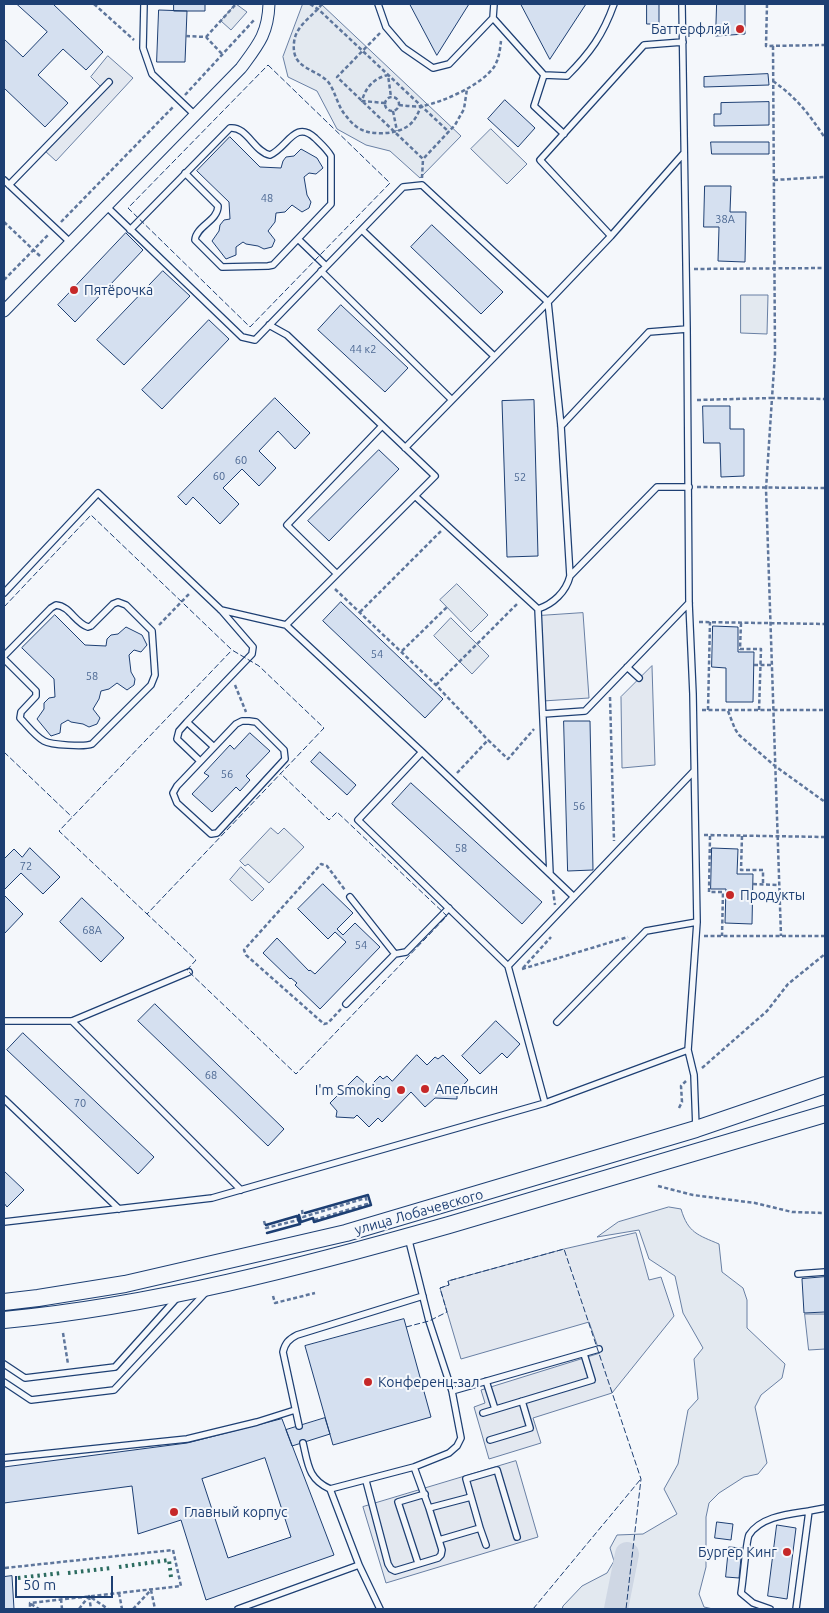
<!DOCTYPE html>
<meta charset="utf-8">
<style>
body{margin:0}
#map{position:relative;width:829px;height:1613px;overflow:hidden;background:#f4f7fb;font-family:Ubuntu,sans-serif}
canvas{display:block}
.frame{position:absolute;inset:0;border:5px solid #1d3f73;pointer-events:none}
.scale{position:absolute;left:15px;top:1576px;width:98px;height:22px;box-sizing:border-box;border:2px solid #1d3f73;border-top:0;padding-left:6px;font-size:15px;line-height:18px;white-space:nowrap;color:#1d3f73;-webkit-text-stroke:4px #f4f7fb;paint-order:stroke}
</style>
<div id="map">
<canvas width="829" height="1613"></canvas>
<div class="frame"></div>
<div class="scale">50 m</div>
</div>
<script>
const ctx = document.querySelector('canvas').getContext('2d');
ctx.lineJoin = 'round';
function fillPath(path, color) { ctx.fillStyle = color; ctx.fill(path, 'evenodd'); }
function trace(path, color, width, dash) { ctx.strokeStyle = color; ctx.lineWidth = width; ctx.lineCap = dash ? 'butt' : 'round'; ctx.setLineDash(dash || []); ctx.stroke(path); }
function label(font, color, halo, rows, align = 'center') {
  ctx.font = font + ' Ubuntu,sans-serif'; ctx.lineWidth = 4; ctx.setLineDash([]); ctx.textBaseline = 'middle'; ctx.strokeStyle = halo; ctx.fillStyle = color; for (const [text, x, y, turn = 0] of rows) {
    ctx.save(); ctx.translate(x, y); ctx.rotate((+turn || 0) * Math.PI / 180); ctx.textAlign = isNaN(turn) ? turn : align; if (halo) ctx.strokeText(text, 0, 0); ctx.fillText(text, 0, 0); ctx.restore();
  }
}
const green = new Path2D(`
 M236 4 247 12 231 30 221 21Z
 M303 4H321L461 136 420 178 390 151 366 145 337 129 317 91 288 77 283 57Z
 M491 129 527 164 507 184 471 149Z
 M741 295H768L767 334 741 333Z
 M457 584 488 615 471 632 440 600Z
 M451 618 489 656 472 674 434 636Z
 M271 828 278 834 284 828 304 847 269 883 248 864 245 866 240 861Z
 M241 867 264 889 252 901 230 880Z
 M669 1207 681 1209C688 1233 698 1235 719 1244L722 1272 743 1288 747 1300V1328L785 1364 782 1378 761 1395 755 1407 767 1463 758 1474 744 1477 719 1493 709 1503 706 1517V1567L699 1594 704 1607 713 1609H562L563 1606 582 1586 607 1573 614 1561 610 1548 617 1535 643 1534 677 1514 664 1489 678 1464 688 1410 698 1399 694 1359 703 1348 683 1313 675 1276 649 1259 639 1230 597 1237 618 1222Z`);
fillPath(green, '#e3e9f0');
trace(green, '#687fa3', 1);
const parking = new Path2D(`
 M108 56 133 78 56 161 44 150 102 88 91 77Z
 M583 613 589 698 543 701 538 616Z
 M652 666 655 765 622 768 621 697Z
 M636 1233 649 1280 661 1277 674 1316 612 1393 533 1418 541 1443 489 1459 474 1407 485 1403 481 1390 600 1353 589 1322 461 1359 440 1288 449 1285 448 1281 564 1249Z
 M805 1314H825V1349L809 1350Z
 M516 1461 538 1537 386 1583 363 1507Z`);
fillPath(parking, '#e3e8f0');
trace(parking, '#687fa3', 1);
trace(new Path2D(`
 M616 1609 627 1554`), '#cfd7e4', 24);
const building = new Path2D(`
 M17 4H53L103 52 86 70 63 49 38 75 68 103 45 127 4 88V39L23 57 47 32Z
 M174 4H205V11H174Z
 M410 4H469L437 55Z
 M521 4H586L550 59Z
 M647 4H659V24H647Z
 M717 4H745V34L716 36Z
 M159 10 187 11 185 62H157Z
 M768 74 769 85 704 87V77Z
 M505 100 535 128 518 147 488 119Z
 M769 102V125L714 126V114H721V103Z
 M230 137 260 167 281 168 283 161 286 157 294 156 301 149 317 158 323 168 316 174 309 173 304 177 307 195 311 202 309 208 302 212 292 205 285 212 276 213 275 222 268 231 275 240 272 247 264 249 258 246 246 244 243 242 236 247V255L226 259 212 241 219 231 220 225 224 220 230 219 229 202 197 171Z
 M711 142H769V154H712Z
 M705 186H731L730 212H746L745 262 718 261 719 227H704Z
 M432 225 503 292 481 314 411 247Z
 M126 233 143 250 75 322 58 305Z
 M163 271 190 296 124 365 97 340Z
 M341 305 408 368 385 392 318 330Z
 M209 320 229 339 162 409 142 390Z
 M275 398 310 433 295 449 278 431 259 451 276 468 259 486 242 469 223 488 239 504 220 524 193 497 186 505 178 497Z
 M534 400 538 556 507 557 502 401Z
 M703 406H730V429H744V476L721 477 720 443H704Z
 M379 450 399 469 329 541 308 521Z
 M341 602 443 699 425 718 323 621Z
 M55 615 85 645 106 646 107 639 111 635 118 634 126 627 142 635 147 645 141 652 134 650 129 655 131 672 135 679 134 685 127 690 117 683 109 689 101 691 99 699 93 709 100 718 97 724 89 727 83 724 71 722 68 720 61 724 60 733 51 736 37 719 44 709V703L49 698 55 697 54 679 22 648Z
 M713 626 738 627V652H754L753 702H726V668L712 667Z
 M564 721H590L593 870 568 871Z
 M250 733 270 751 246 776 250 780 240 791 236 787 212 812 192 794 209 776 204 773 230 745 234 749Z
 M320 752 356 785 347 795 311 762Z
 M411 783 542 902 522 924 392 804Z
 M30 848 60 877 43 894 21 873 4 890V859L14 849 22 857Z
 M712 848 738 849 737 874H753L752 924 725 923 726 889H711Z
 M323 884 353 913 337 929 343 935 355 923 380 947 320 1009 295 985 297 983 291 978 290 979 263 953 277 938 309 971 310 970 315 974 346 942 335 932 328 939 298 909Z
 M4 895 23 914 4 934Z
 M82 898 124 938 101 962 60 922Z
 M155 1004 284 1129 268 1146 138 1021Z
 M496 1021 520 1044 507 1058 502 1053 480 1074 462 1056Z
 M23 1033 154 1157 138 1174 7 1050Z
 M417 1055 427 1065 435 1057 438 1059 443 1055 468 1080 457 1092V1099L435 1098 425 1107 411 1092 382 1122 378 1118 369 1127 357 1115 354 1118 336 1117 337 1111 330 1103 357 1076 369 1087 380 1076 383 1079 387 1076 392 1081Z
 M4 1171 24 1190 7 1207 4 1203Z
 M825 1277V1312L804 1313 802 1279Z
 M404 1319 431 1417 333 1445 305 1346Z
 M325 1418 330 1434 292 1446 286 1430Z
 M282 1419 334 1555 206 1600 181 1520 138 1534 132 1486 4 1503V1467L187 1443ZM265 1458 291 1537 228 1558 202 1479Z
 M717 1522 733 1524 731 1540 715 1538Z
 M777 1525 796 1528 787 1599 768 1596Z
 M729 1547 742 1548 739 1578 726 1577Z
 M12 1576 14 1609H4V1577Z`);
fillPath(building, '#d5e0f0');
trace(building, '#1d3f73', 1);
const lane = new Path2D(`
 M144 4 143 48 152 74 195 115
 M378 4 386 27 404 48 433 68 449 64 493 18 494 4
 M682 4 687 329 689 603 693 694 697 922 688 1050 694 1075 696 1128
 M493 18 544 75 567 76C590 53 603 35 614 4
 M683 42 644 45 540 160 611 236 684 153
 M544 75 534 106 564 134
 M4 180 71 243
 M9 185 109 82
 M107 207 242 337 255 340 403 187 422 185 548 302 405 448
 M130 230 230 128C247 126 254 152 270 155 287 148 295 119 315 138 321 144 327 149 331 156V204L273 265 268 266 222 267 195 240C196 226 218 221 218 206L185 173
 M362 230 494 356
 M298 239 326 266
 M321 271 452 400
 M269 325 287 335 435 476 286 625 422 752
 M561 426 649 332 687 329
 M415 496 538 609C553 604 566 592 570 576L561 426 548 302 611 236
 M337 574 287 525 382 426
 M570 576 657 487H689
 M4 593 98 493 221 610 253 647 252 654 187 722 214 747
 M538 609 550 874
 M221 610 286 625
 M4 656 51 608 56 605C70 606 75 623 88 627L91 626 113 604 118 602 126 605 152 631 155 675 151 685 92 744C85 747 51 745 44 741 35 736 27 725 20 718L21 712 36 696V691L4 659
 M627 667 639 678
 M543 714 585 711 689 603
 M242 721H249L256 722 284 750 285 759 217 833 211 834 177 803 173 793 177 786 236 724Z
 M187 722 179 731 177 739 200 761
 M350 897 395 954
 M508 966 694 771
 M346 1004 395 954 406 952 449 908
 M4 1021H72L189 972
 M72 1021 241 1190
 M557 1022 646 931 697 922
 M4 1099 119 1209
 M545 1103 508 966 358 820 422 752 574 897
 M4 1222 212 1198 545 1103 688 1050
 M798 1274 825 1272
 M4 1364 25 1378 115 1367 176 1299
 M486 1381 495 1409
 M4 1382 31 1400 114 1390 206 1292
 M452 1391 599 1349
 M483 1413 592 1380 584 1354
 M299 1426 283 1352C285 1343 289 1339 297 1335L423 1296
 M490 1440 530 1428 522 1401
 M303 1443C308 1464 308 1479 330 1489
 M4 1458 187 1439 257 1422 295 1410
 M366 1481 388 1564 391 1569 395 1571 438 1558 441 1555 442 1550 429 1508 414 1467
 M429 1508 471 1497
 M480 1528 486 1545
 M439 1540 480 1528 466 1479 497 1470 517 1537
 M418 1563 398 1502 425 1494
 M359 1565 330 1489 414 1467 449 1453 457 1446 461 1438 452 1391 429 1321 408 1237
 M238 1609 359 1565 380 1609
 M770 1609 753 1603 741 1593C743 1583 746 1541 749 1535 761 1516 790 1514 809 1511
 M796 1609 809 1511 825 1508`);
const street = new Path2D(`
 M4 311 241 68C258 45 268 34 269 4`);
const secondary = new Path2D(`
 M4 1302 38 1298 125 1284 346 1233 696 1129 825 1085
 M4 1320C153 1306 305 1266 449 1225 575 1189 700 1151 825 1114`);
trace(lane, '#1d3f73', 8);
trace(street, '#1d3f73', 13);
trace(secondary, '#1d3f73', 18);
trace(new Path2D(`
 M94 4 134 40
 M310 4 318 9 449 132
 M322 4C312 17 295 26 294 43 291 70 317 68 329 83 336 93 338 108 347 117 352 124 359 130 368 132 383 135 405 133 414 120 417 116 419 111 421 106
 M767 4 766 46 825 45
 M380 33 337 77 423 159 455 125 464 109 467 89
 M186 36 206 37 223 55
 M206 37 236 4
 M773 46 775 354 772 398 825 399
 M773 81C797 98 809 114 825 138
 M185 95 254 20
 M385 104a7 7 0 1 1 14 0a7 7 0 1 1-14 0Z
 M385 103 362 101C365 88 374 78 388 75L391 97
 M399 105C407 106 416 107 423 106 445 101 480 86 494 67 499 59 500 50 501 41
 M393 111 397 131
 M422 178 423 159
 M774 180 825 177
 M4 222 41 257
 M61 222 174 106
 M694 269 825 268
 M4 280 48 235
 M697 400 772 398 766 489 781 936
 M697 487 825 488
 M335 589 436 685 488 740
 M360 612 441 531
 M699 622 825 624
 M741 623 740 649H761L759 711
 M159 625 190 593
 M402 651 447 607
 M754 665H772
 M235 685 246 712
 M436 685 518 603
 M610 697 614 841
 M702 710H825
 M708 710 710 622
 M728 711 735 729 739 735 775 766 825 802
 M457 773 488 740 508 759 534 729
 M704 835 825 837
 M710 836 709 892H723L722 936
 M742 836 741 870H763V884
 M753 884 779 885
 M553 890 555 905
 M704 936H825
 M523 968 551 937
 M522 969 628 937
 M341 1009 328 1023 324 1024 246 955 244 950 321 864 327 866 345 890
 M702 1068 767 1011 788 984 825 954
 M679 1108 682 1102 681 1086 686 1081
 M658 1186 693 1195 755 1203 792 1212 825 1213
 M302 1210 303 1217 366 1198 367 1204 314 1220
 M264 1221 266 1228 298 1220
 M273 1296 275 1303 315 1293
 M63 1333 68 1364
 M5 1568 173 1550 181 1586 30 1603V1609
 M119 1593 122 1609
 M89 1596 91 1609
 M61 1599 62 1609
 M31 1604 39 1609
 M79 1609 89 1596 108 1609
 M133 1609 151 1590 155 1609`), '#5e769c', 2.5, [4, 2.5]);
trace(lane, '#f4f7fb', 5.5);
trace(street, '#f4f7fb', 11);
trace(secondary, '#f4f7fb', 16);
trace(new Path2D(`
 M119 1567 169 1560 171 1577
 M68 1573 112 1568
 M18 1578 61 1573`), '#2c6c60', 4, [2.5, 4]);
trace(new Path2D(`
 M268 65 390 183 250 327 128 208Z
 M4 607 91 515 232 650 259 666 324 728 147 914 59 831 232 650
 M4 752 72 817
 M146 913 196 960 187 970 296 1074 447 916 337 812 329 820 280 773
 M406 1327 429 1321 447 1312 440 1288 449 1285 448 1281 564 1249 641 1479 626 1609
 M533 1609 640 1480`), '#1d3f73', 1, [6, 2.5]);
trace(new Path2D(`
 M299 1215 301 1222 313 1218 314 1222 371 1205 368 1195 305 1213
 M266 1225 297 1216 300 1224 267 1233`), '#1d3f73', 2.5);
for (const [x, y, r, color] of [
 [740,29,5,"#c62828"],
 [74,290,5,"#c62828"],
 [730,895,5,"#c62828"],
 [425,1089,5,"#c62828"],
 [401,1090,5,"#c62828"],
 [368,1382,5,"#c62828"],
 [174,1512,5,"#c62828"],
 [787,1552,5,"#c62828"]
]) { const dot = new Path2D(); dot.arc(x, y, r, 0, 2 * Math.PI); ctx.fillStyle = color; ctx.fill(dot); trace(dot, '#f4f7fb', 2); }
label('11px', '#4b6792', null, [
 ["48",267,198],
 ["38А",725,219],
 ["44 к2",363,349],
 ["60",241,460],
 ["60",219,476],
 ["52",520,477],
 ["54",377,654],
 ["58",92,676],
 ["56",227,774],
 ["56",579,806],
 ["58",461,848],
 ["72",26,866],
 ["68А",92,930],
 ["54",361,945],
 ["68",211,1075],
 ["70",80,1103]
]);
label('14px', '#1d3f73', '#f4f7fb', [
 ["Баттерфляй",730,29,"right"],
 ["Пятёрочка",84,290],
 ["Продукты",740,895],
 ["Апельсин",435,1089],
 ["I'm Smoking",391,1090,"right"],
 ["Конференц-зал",378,1382],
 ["Главный корпус",184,1512],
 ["Бургер Кинг",777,1552,"right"]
], 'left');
label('14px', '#1d3f73', '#f4f7fb', [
 ["улица Лобачевского",419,1212,-16]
]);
</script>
